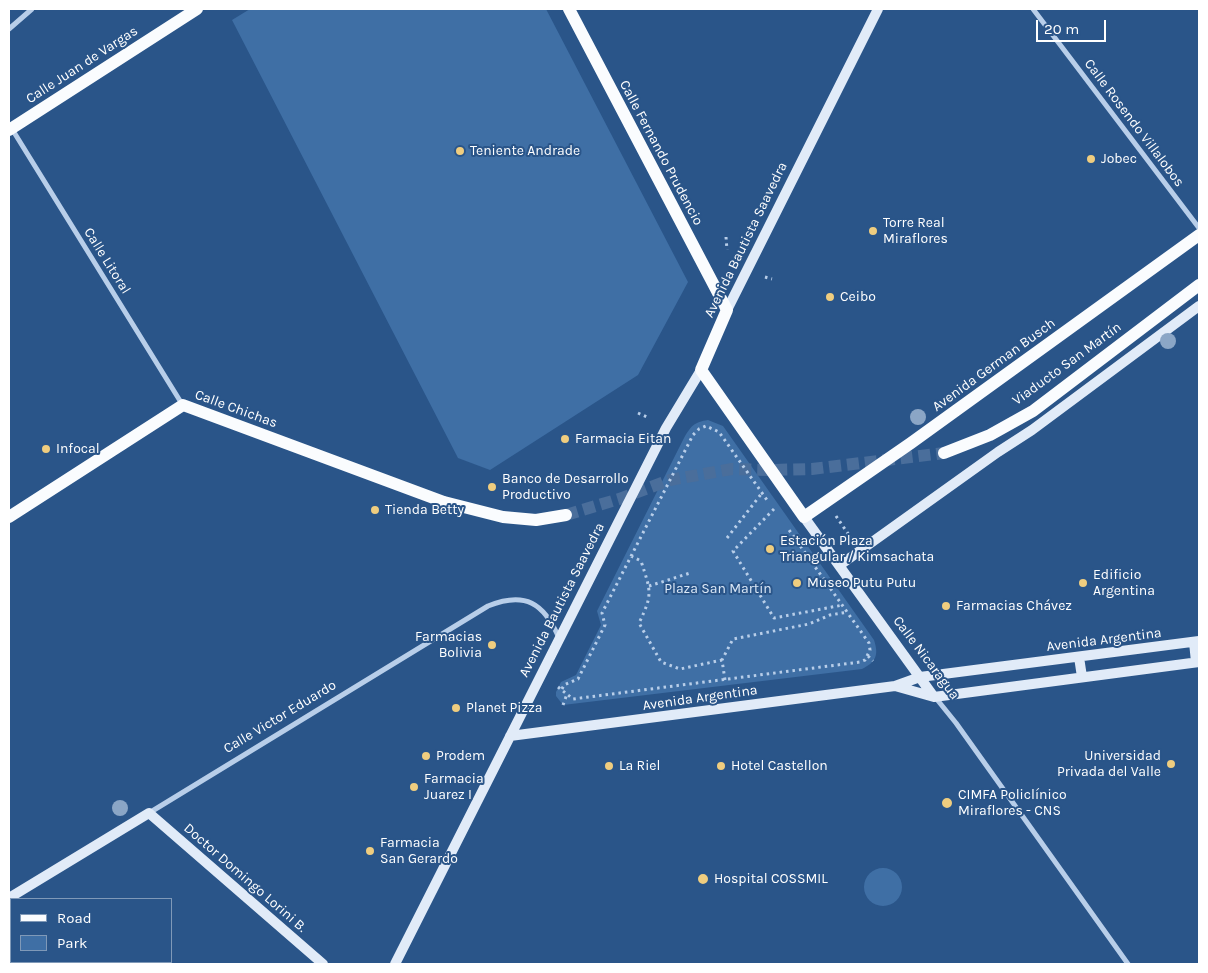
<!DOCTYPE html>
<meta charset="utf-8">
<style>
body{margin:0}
#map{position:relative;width:1208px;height:973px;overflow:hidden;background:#2a5589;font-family:Karla,sans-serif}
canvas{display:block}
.frame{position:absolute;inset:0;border:10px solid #fff;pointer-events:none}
.legend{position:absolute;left:10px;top:898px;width:162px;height:65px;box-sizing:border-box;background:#2a5589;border:1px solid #7f99b8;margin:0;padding:6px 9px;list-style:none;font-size:15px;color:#fff}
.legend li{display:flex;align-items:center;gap:10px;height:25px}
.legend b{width:25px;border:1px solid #7f99b8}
.scale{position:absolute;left:1036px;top:20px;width:70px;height:22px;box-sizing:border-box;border:2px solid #fff;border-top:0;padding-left:6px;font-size:15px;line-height:18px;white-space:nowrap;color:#fff;-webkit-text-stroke:4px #2a5589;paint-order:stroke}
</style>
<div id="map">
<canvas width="1208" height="973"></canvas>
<div class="frame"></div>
<ul class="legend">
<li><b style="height:6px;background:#fafcfe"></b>Road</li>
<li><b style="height:14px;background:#3f6fa5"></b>Park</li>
</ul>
<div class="scale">20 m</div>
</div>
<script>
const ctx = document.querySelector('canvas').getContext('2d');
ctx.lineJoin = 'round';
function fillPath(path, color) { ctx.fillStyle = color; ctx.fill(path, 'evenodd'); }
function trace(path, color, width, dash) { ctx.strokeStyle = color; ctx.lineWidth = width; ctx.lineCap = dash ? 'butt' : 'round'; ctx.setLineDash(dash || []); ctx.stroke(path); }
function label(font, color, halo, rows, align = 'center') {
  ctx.font = font + ' Karla,sans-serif'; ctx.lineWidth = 4; ctx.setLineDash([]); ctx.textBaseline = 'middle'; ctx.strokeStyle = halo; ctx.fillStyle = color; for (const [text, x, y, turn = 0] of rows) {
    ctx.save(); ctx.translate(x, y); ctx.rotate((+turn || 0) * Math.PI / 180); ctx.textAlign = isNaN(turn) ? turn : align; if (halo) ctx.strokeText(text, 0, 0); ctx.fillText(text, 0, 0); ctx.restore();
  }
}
fillPath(new Path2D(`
 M250 9H546L688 282 638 375 490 470 458 458 232 20Z
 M708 420 723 426 874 640C879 655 876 662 862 669L563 705 556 696V692L561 682 576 675 601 625 597 611 684 438C691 426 694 422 708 420Z
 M864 887a19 19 0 1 1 38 0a19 19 0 1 1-38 0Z`), '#3f6fa5');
trace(new Path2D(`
 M566 515 619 499 670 480 732 469 770 470 812 469 944 453`), '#4a6e9b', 12, [12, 6]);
trace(new Path2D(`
 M726 237 727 250
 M765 277 772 279
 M638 413 647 417
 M774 509 733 551 774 618 843 605
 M836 516 851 538
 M727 538 762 493
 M631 556 641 561C651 592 653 594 639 623L661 662 680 669 722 660
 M649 586 690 573
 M868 656 873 661
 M725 680 722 660 733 639 809 624 830 615 848 612
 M558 687 573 699 860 662 865 660 870 650 869 643 789 530
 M562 689 564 685 578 679 605 625 602 613 693 435 699 429 706 426 719 432 767 500
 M563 705 567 694`), '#b8cee9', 3, [2.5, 4]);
trace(new Path2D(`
 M1033 9 1199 228
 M9 29 32 9
 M12 129 182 404
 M935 697 956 723 1128 964
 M149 813 488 606C525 591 544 603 559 638`), '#b8cee9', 5);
trace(new Path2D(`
 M727 310 878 9
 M804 517 934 697
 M840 565 998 452 1032 430 1199 306
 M1194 642 1196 662
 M1079 657 1082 677
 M895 686 934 697 1199 662
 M510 736 895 686 920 677 1199 641
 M9 898 149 813 323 964
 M395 964 666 428 701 370`), '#e1ebf8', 10);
trace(new Path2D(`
 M569 9 727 310 701 370 804 517 911 443 1199 235
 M9 130 197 9
 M944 453 990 435 1033 411 1199 285
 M9 517 183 405 444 502 503 517 536 520 566 515`), '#fafcfe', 12);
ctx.fillStyle = '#8ba6c6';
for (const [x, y] of [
 [1168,341],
 [918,417],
 [120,808]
]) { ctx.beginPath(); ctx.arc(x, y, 8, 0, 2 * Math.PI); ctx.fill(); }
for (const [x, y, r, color] of [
 [460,151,5,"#efcd7f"],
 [1091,159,5,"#efcd7f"],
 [873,231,5,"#efcd7f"],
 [830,297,5,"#efcd7f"],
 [565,439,5,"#efcd7f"],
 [46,449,5,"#efcd7f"],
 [492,487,5,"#efcd7f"],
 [375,510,5,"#efcd7f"],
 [770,549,5,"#efcd7f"],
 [797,583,5,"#efcd7f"],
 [1083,583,5,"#efcd7f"],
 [946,606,5,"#efcd7f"],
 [492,645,5,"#efcd7f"],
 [456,708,5,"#efcd7f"],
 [426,756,5,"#efcd7f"],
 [1171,764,5,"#efcd7f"],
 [609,766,5,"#efcd7f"],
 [721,766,5,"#efcd7f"],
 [414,787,5,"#efcd7f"],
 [947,803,6,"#efcd7f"],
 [370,851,5,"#efcd7f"],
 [703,879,6,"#efcd7f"]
]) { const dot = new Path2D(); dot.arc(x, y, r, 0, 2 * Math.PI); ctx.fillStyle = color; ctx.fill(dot); trace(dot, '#2a5589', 2); }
label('14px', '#fff', '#2a5589', [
 ["Calle Juan de Vargas",82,65,-33],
 ["Calle Rosendo Villalobos",1134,123,53],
 ["Calle Fernando Prudencio",661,153,62],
 ["Avenida Bautista Saavedra",746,240,-64],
 ["Calle Litoral",107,261,58],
 ["Viaducto San Martín",1067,364,-36],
 ["Avenida German Busch",994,365,-36],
 ["Calle Chichas",236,409,20],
 ["Avenida Bautista Saavedra",562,600,-63],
 ["Avenida Argentina",1104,640,-7],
 ["Calle Nicaragua",926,658,53],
 ["Avenida Argentina",700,698,-8],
 ["Calle Victor Eduardo",280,717,-31],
 ["Doctor Domingo Lorini B.",245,878,41]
]);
label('14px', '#fff', '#2a5589', [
 ["Teniente Andrade",470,151],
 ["Jobec",1101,159],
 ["Torre Real",883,223],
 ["Miraflores",883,239],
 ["Ceibo",840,297],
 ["Farmacia Eitan",575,439],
 ["Infocal",56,449],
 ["Banco de Desarrollo",502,479],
 ["Productivo",502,495],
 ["Tienda Betty",385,510],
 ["Estación Plaza",780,541],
 ["Triangular / Kimsachata",780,557],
 ["Edificio",1093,575],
 ["Argentina",1093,591],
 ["Museo Putu Putu",807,583],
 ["Farmacias Chávez",956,606],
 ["Farmacias",482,637,"right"],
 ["Bolivia",482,653,"right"],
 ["Planet Pizza",466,708],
 ["Prodem",436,756],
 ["Universidad",1161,756,"right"],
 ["Privada del Valle",1161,772,"right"],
 ["La Riel",619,766],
 ["Hotel Castellon",731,766],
 ["Farmacia",424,779],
 ["Juarez I",424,795],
 ["CIMFA Policlínico",958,795],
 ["Miraflores - CNS",958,811],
 ["Farmacia",380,843],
 ["San Gerardo",380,859],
 ["Hospital COSSMIL",714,879]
], 'left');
label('14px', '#dbe8f7', '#2a5589', [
 ["Plaza San Martín",718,589]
]);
</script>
